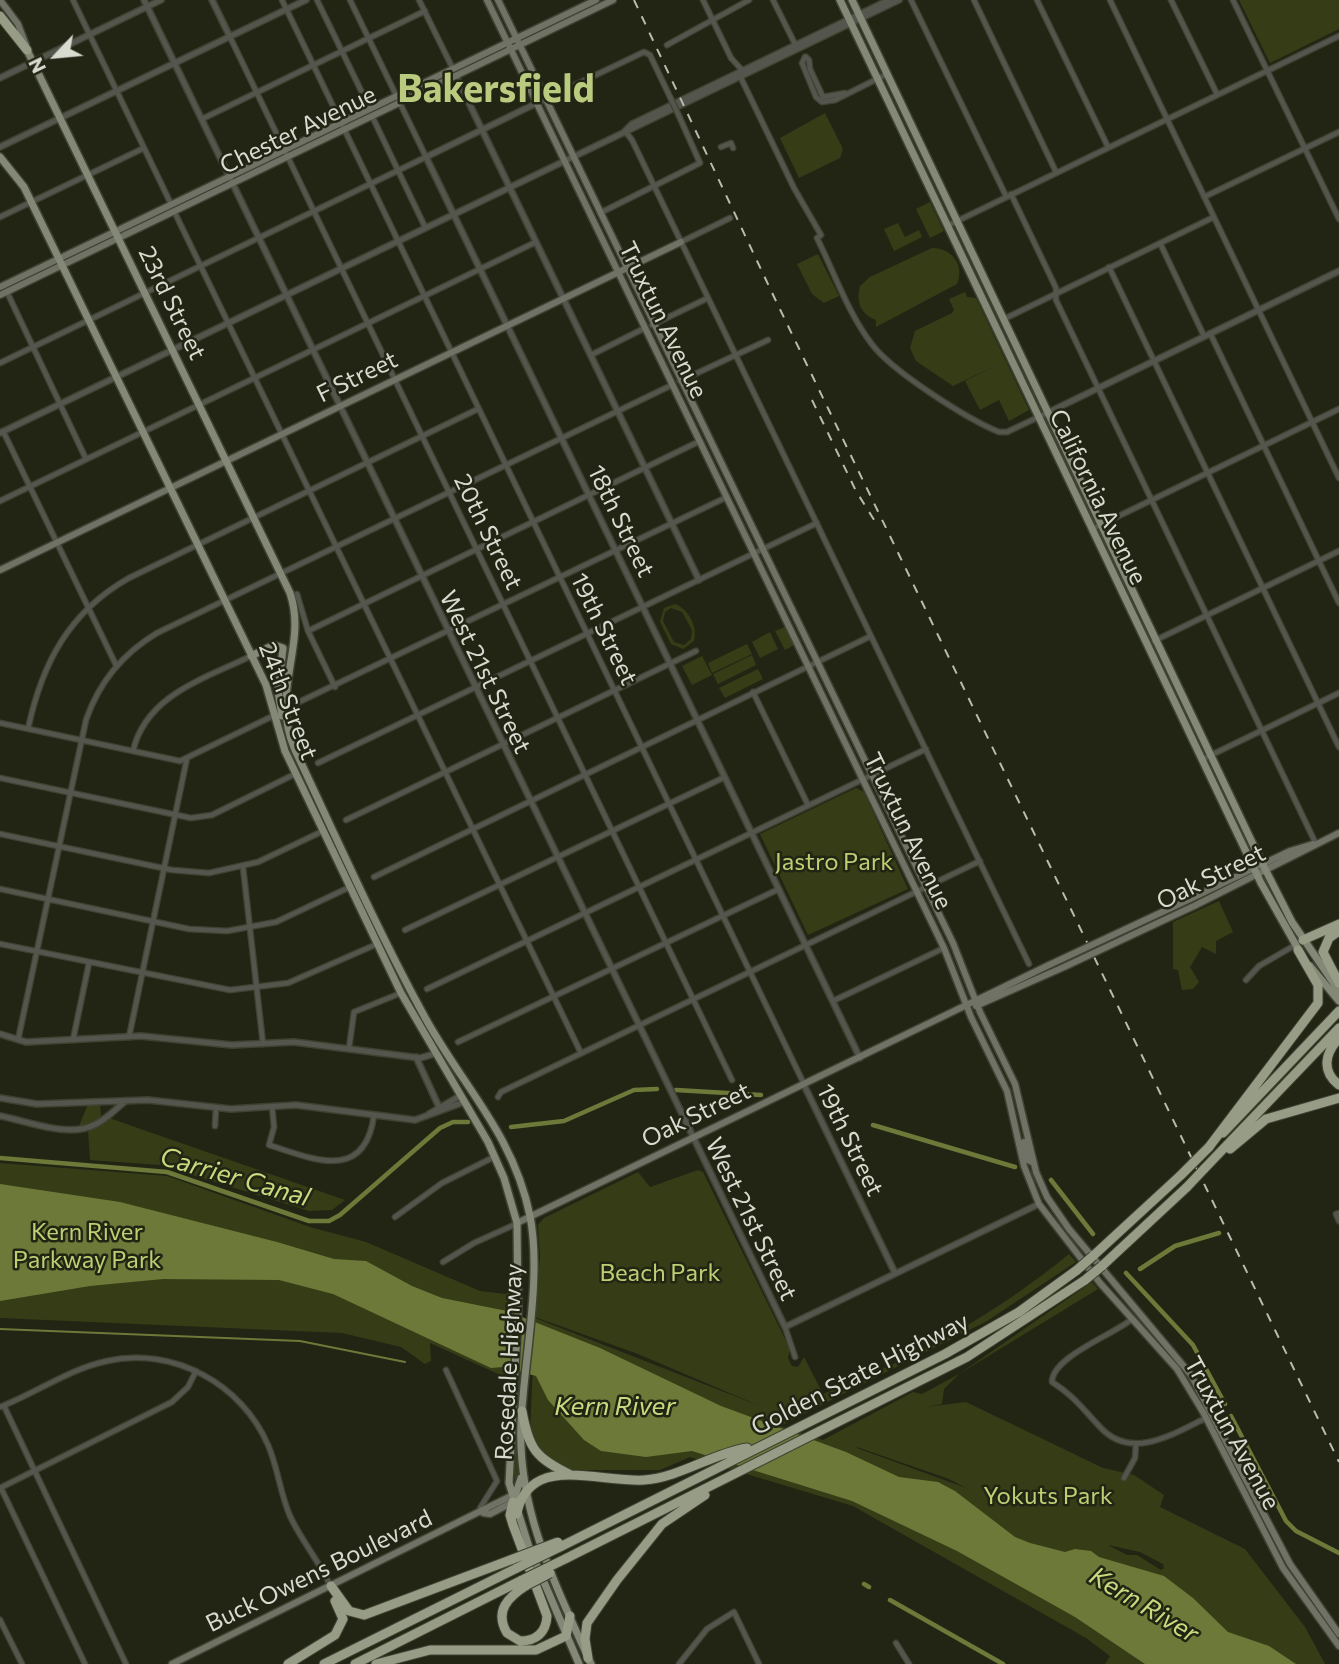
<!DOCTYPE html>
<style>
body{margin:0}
#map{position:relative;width:1339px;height:1664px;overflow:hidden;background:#222514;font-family:Commissioner,sans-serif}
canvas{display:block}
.north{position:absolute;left:21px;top:21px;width:70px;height:70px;-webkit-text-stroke:5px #222514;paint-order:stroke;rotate:244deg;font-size:19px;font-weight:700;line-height:28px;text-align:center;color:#d8dbd0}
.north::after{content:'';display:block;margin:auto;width:24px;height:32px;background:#d8dbd0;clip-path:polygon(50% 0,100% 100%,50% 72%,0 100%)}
</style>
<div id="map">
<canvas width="1339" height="1664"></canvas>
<div class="north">N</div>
</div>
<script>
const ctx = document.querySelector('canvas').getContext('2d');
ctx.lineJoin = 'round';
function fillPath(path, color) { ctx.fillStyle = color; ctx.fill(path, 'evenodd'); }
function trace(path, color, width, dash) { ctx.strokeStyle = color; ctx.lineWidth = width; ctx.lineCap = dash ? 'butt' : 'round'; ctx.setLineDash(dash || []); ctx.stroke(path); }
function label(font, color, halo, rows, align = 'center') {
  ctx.font = font + ' Commissioner,sans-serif'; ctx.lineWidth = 5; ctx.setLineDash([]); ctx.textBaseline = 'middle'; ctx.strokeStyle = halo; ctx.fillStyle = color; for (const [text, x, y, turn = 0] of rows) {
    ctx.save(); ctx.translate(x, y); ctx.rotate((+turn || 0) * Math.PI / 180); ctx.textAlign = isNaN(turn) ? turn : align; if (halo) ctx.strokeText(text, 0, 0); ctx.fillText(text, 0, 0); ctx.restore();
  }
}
fillPath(new Path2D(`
 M1239 0H1339V29L1270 63Z
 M825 113 843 149 840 158 799 178 780 138Z
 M930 202 944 231 930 238 916 209Z
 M898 223 905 237 919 230 922 237 894 251 884 229Z
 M932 248C952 248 965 265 957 284L876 327V320C860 314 856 301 860 286L870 277Z
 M818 254 839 296 824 303 812 294 797 264Z
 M965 292 967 297 976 298 1029 410 1009 421 999 400 980 410 965 381 997 365 953 386 916 361 910 348 915 331 952 313 954 310 949 299Z
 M1099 533V532L1150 638 1099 538Z
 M675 604C689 609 698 628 694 641L683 649 671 644 660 622 664 608ZM671 608 682 612 692 630 691 639 684 645 674 642 663 621 665 612Z
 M785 627 794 645 785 650 775 631Z
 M770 632 778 649 760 658 752 642Z
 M747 644 752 654 712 673 708 663Z
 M1154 648 1155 647 1248 839 1239 829Z
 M752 655 756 665 718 684 713 674Z
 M702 656 712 675 692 685 682 666Z
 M758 669 763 679 725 698 719 688Z
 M856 788 864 792 908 889 808 935 760 834Z
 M1219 901 1233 932 1216 941V954L1202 947 1190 967 1199 982 1193 989 1182 990 1178 970 1173 969V922Z
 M88 1104H100L101 1116 97 1121 79 1126Z
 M109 1118 345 1200 332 1210 309 1211 160 1165 90 1160 88 1130Z
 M0 1163 167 1176 310 1227 366 1242 480 1291 506 1294 512 1287 507 1378 430 1343 431 1361 425 1364 401 1347 342 1333 0 1318Z
 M698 1170 703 1172 790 1349 788 1358 792 1366 798 1367 804 1357 823 1394C914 1359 995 1315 1069 1254L1076 1262 987 1321 780 1426 823 1440 913 1392 922 1394 959 1374 1092 1282 1098 1289 959 1374 944 1389 942 1404 926 1407 966 1402 1103 1468 1134 1475 1164 1495 1160 1507 1245 1549 1305 1627 1325 1664H1105L1110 1656 1086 1638 853 1506 690 1457 660 1470H568L545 1458 530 1433 535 1318 760 1406 638 1354 535 1317 540 1256 538 1225 544 1218 638 1172 650 1187ZM857 1447 949 1479 966 1488 857 1448ZM1108 1545 1140 1552 1163 1564 1164 1568 1161 1570 1137 1555H1127Z
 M518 1396 519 1477 515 1484 513 1462Z`), '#363d16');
fillPath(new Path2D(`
 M0 1184 120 1202 277 1242 334 1259 366 1261 412 1286 442 1298 507 1311 600 1348 721 1406 846 1452 899 1477 938 1482 955 1491 1015 1537 1030 1543 1065 1552 1075 1549 1091 1551 1099 1557 1164 1576 1193 1598 1228 1632 1269 1646 1296 1664H1145L1075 1617 957 1551 852 1501 692 1451 646 1457 601 1451 584 1440 548 1400 536 1376 503 1367 491 1368 333 1294 279 1280 163 1279 90 1286 0 1301Z`), '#6d7939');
trace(new Path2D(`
 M0 1329 300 1341 405 1362`), '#6d7939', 2);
trace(new Path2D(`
 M676 1090 761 1095
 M873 1125 1015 1167
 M511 1127 564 1121 634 1090 657 1089
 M0 1158 167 1172 309 1221H329L340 1215 440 1128 453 1122H468
 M1051 1180 1093 1234
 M1140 1269 1175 1246 1219 1233
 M1126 1273 1193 1345 1225 1404
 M1231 1416 1286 1521 1296 1531 1339 1553
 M864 1584 869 1587
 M890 1600 1003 1664`), '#6d7939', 4.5);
const minor = new Path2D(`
 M73 0 171 204
 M282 0 804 1084
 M317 0 370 109
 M419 0 453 69
 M703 0 731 58 742 70
 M773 0 796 46
 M911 0 1006 196
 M974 0 1056 172
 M1037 0 1108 147
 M1110 0 1339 478
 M1171 0 1217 94
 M1233 0 1339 219
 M230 37 732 1080
 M667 45 749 0
 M805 57 802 63 816 97 822 102 835 100 887 74
 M806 57 809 60 810 69 823 97 845 93
 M741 78 794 188 821 235 817 238C834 272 848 313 871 343 890 370 967 419 999 432H1007L1047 413
 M537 103 644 52 650 55 671 99
 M372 116 425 227
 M202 119 425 11
 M625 131 632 140 1029 964
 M721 147 731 143 733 148
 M1011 194 1056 288V300L1316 844
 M1204 197 1339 132
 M174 211 581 1053
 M600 213 700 163 679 116
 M0 217 144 148
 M949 225 1339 36
 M681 242 730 218
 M1160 243 1204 336
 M1109 267 1339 747
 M7 292 86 459
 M1004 319 1214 217
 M652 325 708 298
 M1210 333 1339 603
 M591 355 645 328
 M0 363 426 157 350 0
 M680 381 768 340
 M3 431 116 665
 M0 501 536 242
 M1092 529 1339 409
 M297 594 308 631 335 687
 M308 631 700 441
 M1154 641 1339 551
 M753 692 808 805
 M299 702 727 497
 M0 723 180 761 275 715
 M28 729C42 663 69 612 129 578L478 409
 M133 751C146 695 204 679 251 656
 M1203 759 1339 693
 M318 763 817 523
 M0 778 191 818 212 815 295 774
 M346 820 696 651
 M0 834 172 870 209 873 258 862 323 831
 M243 867 263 1044
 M374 877 871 636
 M0 889 189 929 227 931 276 922 350 887
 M405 930 725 777
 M0 944 230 990 288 983 377 944
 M1246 980 1259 966 1297 944
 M427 989 926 749
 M833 1001 944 948
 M129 1037 187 758
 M18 1040 86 720C99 682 122 654 157 633L672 385
 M73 1040 89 963
 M458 1042 779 889
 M349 1048 354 1012 401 993
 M498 1097 501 1092 980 861
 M272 1106 274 1127 269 1145C313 1159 365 1183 374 1115
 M215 1126 216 1108
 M1339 1213 1336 1214 1339 1221
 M395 1217 442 1183 494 1157
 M443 1262 474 1243 516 1224
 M1132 1319C1113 1335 1052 1357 1052 1382 1073 1395 1083 1409 1100 1427 1131 1461 1173 1434 1206 1418
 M785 1327 795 1357
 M446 1370 497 1481 480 1508 482 1512
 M4 1406 126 1664
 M0 1407C36 1393 69 1369 107 1361 173 1346 242 1384 268 1445 278 1468 280 1493 290 1516 301 1540 319 1561 330 1585
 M1124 1478 1135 1458 1136 1444
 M0 1488 172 1402 188 1387 196 1371
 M1 1488 85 1664
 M0 1620 22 1664
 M896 1643 909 1664
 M679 1664 707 1629 734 1612 759 1664`);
const tertiary = new Path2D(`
 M144 0 785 1327 1039 1204
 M212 0 230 37
 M456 76 699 580
 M0 78 161 0
 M537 103 426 157 860 1058
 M625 131 632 124 889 0
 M0 147 306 0
 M1047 413 1339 271
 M0 433 899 0
 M0 1034 26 1042 141 1036 232 1045 294 1042 420 1058 434 1054
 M416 1057 439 1107
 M804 1085 895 1273
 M0 1098 37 1104 148 1100 231 1109 296 1105 415 1120 464 1102
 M429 1114 460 1096
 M0 1116C28 1121 69 1139 96 1124 107 1119 116 1108 126 1101`);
const secondary = new Path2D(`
 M0 0 18 24 26 45
 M487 0 944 948 971 1017 1007 1091 1024 1166 1039 1204 1100 1283 1177 1369 1203 1412 1283 1568 1339 1646
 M498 0 953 943 980 1012 1015 1084 1036 1172 1047 1197 1069 1229 1191 1375 1290 1564 1339 1634
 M0 287 596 0
 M0 295 613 0
 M0 570 681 242
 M1190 899 1290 851 1313 844
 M1194 906 1339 833
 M976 1006 1064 967
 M1024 1142 1028 1160 1034 1163
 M517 1223 1049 965
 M483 1513 490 1514 513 1502
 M172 1664 511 1496`);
const primary = new Path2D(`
 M840 0 1261 883 1301 954
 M852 0 1260 859 1292 922 1339 991
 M27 50 290 593C308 646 269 691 295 750 336 837 376 927 422 1012 460 1084 513 1132 530 1216 542 1277 524 1360 521 1423 517 1510 556 1586 591 1664
 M0 157 24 187 266 685 285 751 401 993 488 1142 504 1178 517 1223 518 1311 509 1483 529 1547 579 1664
 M251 656 274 645 283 648 278 691 282 716
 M1310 966 1339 1001
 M513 1502 521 1478`);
const motorway = new Path2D(`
 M0 16 27 50
 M1339 931 1329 938 1323 952 1339 983
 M1303 940 1339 924
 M1339 1038C1325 1053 1321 1071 1339 1085
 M1223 1133 1339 1011
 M1209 1147 1318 1003V985L1298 950
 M1230 1149 1266 1119 1339 1098
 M1204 1169 1339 1028
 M1093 1256 1181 1175
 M1102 1266 1187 1187
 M522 1411C529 1450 536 1458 571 1475
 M513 1502 510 1515 513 1525 547 1616C546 1633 536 1641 520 1641L507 1633C494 1611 508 1597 527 1585
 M517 1514C519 1499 528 1486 541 1480 567 1468 614 1482 644 1480 681 1477 711 1454 747 1448
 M560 1547 945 1354 1019 1312 1077 1270
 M565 1559 967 1357 1085 1280
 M331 1586 349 1611 364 1615 513 1559
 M588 1658 585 1639 587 1623 617 1580 662 1524 705 1495
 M288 1664 335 1635 343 1619 335 1601
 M324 1664 517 1568
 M355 1664 522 1580
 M376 1664 430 1650H536L566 1636 570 1616`);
trace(minor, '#3f4232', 7);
trace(tertiary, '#3f4232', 8);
trace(secondary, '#3f4232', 9);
trace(primary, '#3f4232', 10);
trace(motorway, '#3f4232', 11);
trace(minor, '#54564d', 4.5);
trace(tertiary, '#54564d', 5);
trace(secondary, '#6f7265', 6);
trace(primary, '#848877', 7);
trace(motorway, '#979c87', 9);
trace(new Path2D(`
 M634 0 775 299 1339 1462
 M812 400 856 491 876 523`), '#b8bbaf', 2, [9, 9]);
const minorBridge = new Path2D(`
 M671 99 679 116`);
const secondaryBridge = new Path2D(`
 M1049 965 1190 899
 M1064 967 1194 906`);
const motorwayBridge = new Path2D(`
 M1181 1175 1209 1147
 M1187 1187 1204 1169
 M1077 1270 1093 1256
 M1085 1280 1102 1266
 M513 1559 558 1542
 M517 1568 560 1547
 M522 1580 565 1559
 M527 1585 550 1573`);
trace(minorBridge, '#3f4232', 7, []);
trace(secondaryBridge, '#3f4232', 9, []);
trace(motorwayBridge, '#3f4232', 11, []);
trace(minorBridge, '#54564d', 4.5);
trace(secondaryBridge, '#6f7265', 6);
trace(motorwayBridge, '#979c87', 9);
label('24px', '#d8dbd0', '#222514', [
 ["Chester Avenue",298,130,-26],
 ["23rd Street",172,303,64],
 ["Truxtun Avenue",663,320,64],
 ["F Street",357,377,-26],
 ["California Avenue",1098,497,64],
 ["18th Street",621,521,64],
 ["20th Street",488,532,64],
 ["19th Street",604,629,64],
 ["West 21st Street",485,672,64],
 ["24th Street",288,701,69],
 ["Truxtun Avenue",908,831,64],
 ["Oak Street",1211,877,-26],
 ["Oak Street",696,1115,-26],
 ["19th Street",850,1140,64],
 ["West 21st Street",751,1219,64],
 ["Rosedale Highway",509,1362,-87],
 ["Golden State Highway",860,1374,-27],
 ["Truxtun Avenue",1232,1433,61],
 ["Buck Owens Boulevard",319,1571,-26]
]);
label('24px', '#bdcf73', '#222514', [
 ["Jastro Park",834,862],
 ["Kern River",87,1232],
 ["Parkway Park",87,1260],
 ["Beach Park",660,1273],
 ["Yokuts Park",1048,1496]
]);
label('italic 26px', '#c7db7e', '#222514', [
 ["Carrier Canal",235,1177,16],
 ["Kern River",615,1406],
 ["Kern River",1144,1605,31]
]);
label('bold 38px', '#baca7f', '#222514', [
 ["Bakersfield",496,89]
]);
</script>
